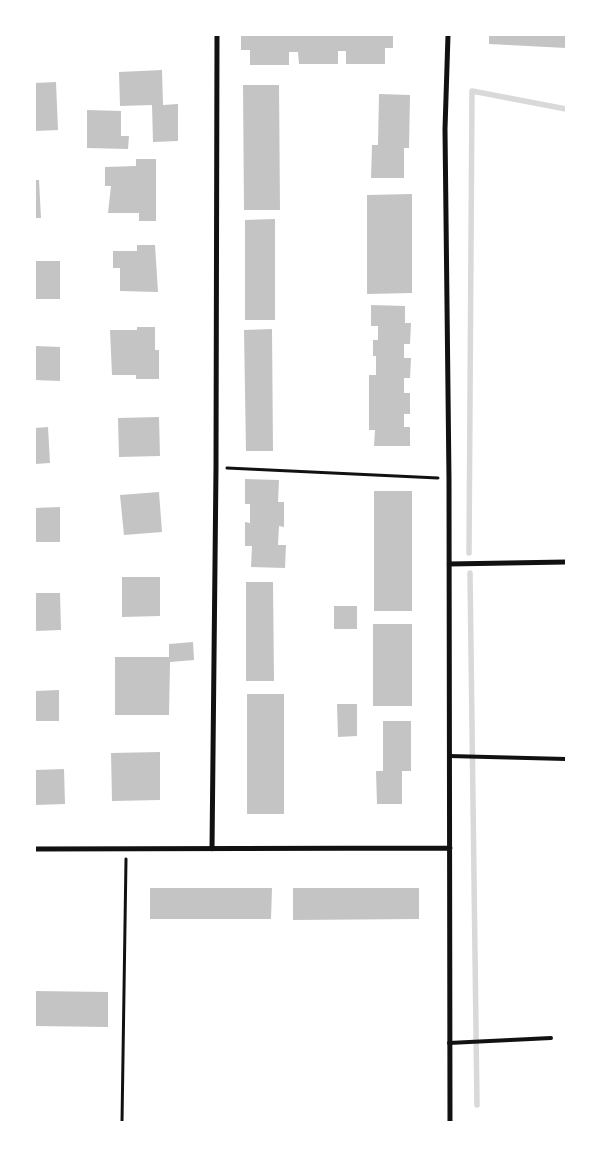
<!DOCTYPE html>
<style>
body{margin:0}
#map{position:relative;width:601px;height:1157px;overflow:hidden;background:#fff;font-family:Overpass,sans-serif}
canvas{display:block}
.frame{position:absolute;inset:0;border:36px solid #fff;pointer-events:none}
</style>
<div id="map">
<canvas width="601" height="1157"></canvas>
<div class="frame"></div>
</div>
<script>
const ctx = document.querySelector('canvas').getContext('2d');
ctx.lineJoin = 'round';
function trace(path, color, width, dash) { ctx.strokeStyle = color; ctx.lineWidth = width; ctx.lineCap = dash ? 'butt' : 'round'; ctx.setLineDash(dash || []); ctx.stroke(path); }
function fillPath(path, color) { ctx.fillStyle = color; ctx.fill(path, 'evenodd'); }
trace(new Path2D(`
 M469 553 472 91 566 109
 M470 573 477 1105`), '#d9d9d9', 5.5);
fillPath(new Path2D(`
 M241 35H393V48H385V64H346V51H338V64H299L298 52H289V65H250V50H241Z
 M489 35H566V48L489 44Z
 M162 70 163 105 178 104V141L153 142 152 105 120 106 119 72Z
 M56 82 58 130 35 131V83Z
 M243 85H279L280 210H244Z
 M379 94 410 95 409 148H404V178H371L372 145H378Z
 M87 110 121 111V136H129L128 149 87 148Z
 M136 159H156V221H139V213H108L111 186H105V167L136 166Z
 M35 180H39L41 218H35Z
 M412 194V293L367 294V195Z
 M275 219V320H245V220Z
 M137 245H155L158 292 120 291V268H113V251H137Z
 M35 261H60V299H35Z
 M371 305 405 306V323H411L410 344H404V358H411L410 378H404V393H410V414H404V427H410V446H374L375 430H369V375H376V356H373V340H378V326H371Z
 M137 327H155V350H159V379H136V375H112L110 330H137Z
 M272 329 273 451H246L244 330Z
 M35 346 60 347V381L35 380Z
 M159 417 160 456 119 457 118 418Z
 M48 427 50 463 35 464V428Z
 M245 479 279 480 278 502H284V527L279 526 278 545H286L285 568 251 567 252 546H245V522L250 523V504H245Z
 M374 491H412V611H374Z
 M159 492 162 532 124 535 120 495Z
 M60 507V542H35V508Z
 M122 577H160V616L122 617Z
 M246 582H273L274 681H246Z
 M35 593H60L61 630 35 631Z
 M334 606H357V629H334Z
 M373 624H412V706H373Z
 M193 642 194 660 170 662 169 715H115V657H169V644Z
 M59 690V721H35V691Z
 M247 694H284V814H247Z
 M337 704H357V736L338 737Z
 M383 721H411V771H402V804H377L376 771H383Z
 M160 752V800L112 801 111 753Z
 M64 769 65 804 35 805V770Z
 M150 888H272L271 919H150Z
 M293 888H419V919L293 920Z
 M35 991 108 992V1027L35 1026Z`), '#c4c4c4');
trace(new Path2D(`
 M227 468 438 478
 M122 1122 126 859`), '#111', 3);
trace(new Path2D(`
 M449 756 566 759
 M449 1043 551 1038`), '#111', 4);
trace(new Path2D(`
 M448 35 445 129 449 479 450 1122
 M449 564 566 562
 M35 849 450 848
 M212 849 216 468 217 35`), '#111', 5);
</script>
